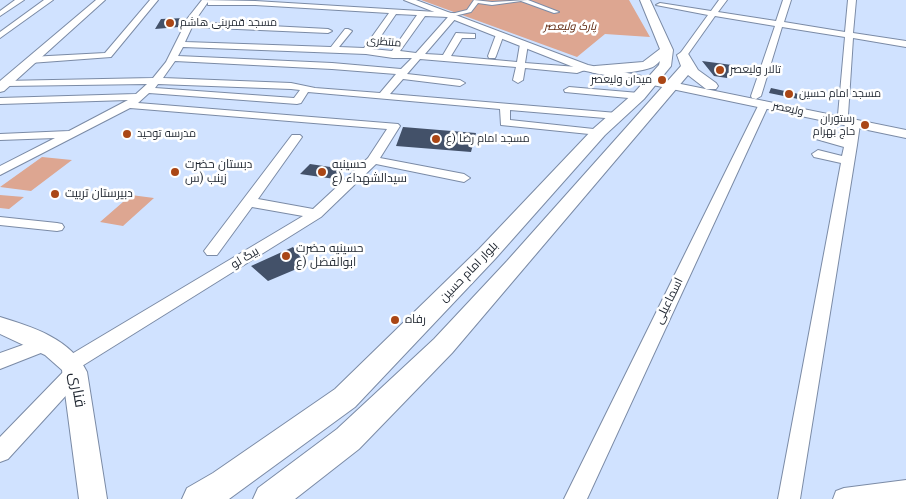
<!DOCTYPE html>
<meta charset="utf-8">
<style>
body{margin:0}
canvas{display:block;background:#d0e2ff}
</style>
<canvas width="906" height="499"></canvas>
<script>
const ctx = document.querySelector('canvas').getContext('2d');
ctx.lineJoin = 'round';
function fillPath(path, color) { ctx.fillStyle = color; ctx.fill(path, 'evenodd'); }
function trace(path, color, width, dash) { ctx.strokeStyle = color; ctx.lineWidth = width; ctx.lineCap = dash ? 'butt' : 'round'; ctx.setLineDash(dash || []); ctx.stroke(path); }
function label(font, color, halo, rows, align = 'center') {
  ctx.font = font + ' "Libre Baskerville",Cairo,serif'; ctx.lineWidth = 5; ctx.setLineDash([]); ctx.textBaseline = 'middle'; ctx.strokeStyle = halo; ctx.fillStyle = color; for (const [text, x, y, turn = 0] of rows) {
    ctx.save(); ctx.translate(x, y); ctx.rotate((+turn || 0) * Math.PI / 180); ctx.textAlign = isNaN(turn) ? turn : align; if (halo) ctx.strokeText(text, 0, 0); ctx.fillText(text, 0, 0); ctx.restore();
  }
}
fillPath(new Path2D(`
 M421 0H629L650 37 605 34 577 57Z
 M42 157 72 160 31 191 0 187Z
 M0 195 24 197 9 209 0 208Z
 M131 195 154 198 123 226 100 222Z`), '#dda691');
fillPath(new Path2D(`
 M185 18 179 27 155 29 161 19Z
 M702 61 732 65 727 78 714 76Z
 M771 88 808 96V101L769 93Z
 M403 127 476 133 471 152 396 146Z
 M310 164 344 169 335 179 300 174Z
 M293 247 306 265 268 281 251 266Z`), '#435169');
const pedestrian = new Path2D(`
 M474 0 492 2 528 0 559 12 554 13 521 1 492 5 478 3 471 12 450 17 447 15 467 10Z`);
const minor = new Path2D(`
 M15 0H24L0 16V11Z
 M44 0H53L0 38V32Z
 M150 0H158L111 57 30 63 26 60 30 57 105 53Z
 M202 0 255 1 453 13 456 14V18L425 54 443 55 456 33 475 34V38H462L451 56 517 62 520 44 524 41 528 44 525 63 577 67 585 65 590 68 577 73 525 68 523 80 518 83 513 80 516 67 420 59 407 74 460 80 465 83 460 86 403 79 390 94 617 113 622 116 617 119 510 110V120L603 130 605 132 603 134 599 135 501 125 500 109 308 92 301 103 297 104 149 93 138 103 398 124 400 126 380 158 464 174 470 178 464 182 376 164 321 217 82 366 84 372 82 378 8 459 0 462V437L66 369 63 363 65 358 303 216 252 207 217 255H207L204 251 292 135H300L302 137 258 199 313 209 368 158 387 129 130 108 0 175V166L55 138 0 140V134L69 131 128 100 0 104V98L136 94 147 84 6 86 1 83 3 81 153 78 166 62 184 26 183 24ZM208 2V5H255L389 13 364 48 339 47 352 31 348 29H345L331 47 185 42 192 27 328 33 332 31 328 29 194 22ZM396 14 417 15 392 51 372 49ZM425 16 448 17 416 53 400 51ZM183 47 366 54 393 58H412L401 69 332 63 178 56ZM175 61 332 69 396 74 380 93 315 88 291 83 163 78ZM158 84 291 89 300 90 294 98 155 88Z
 M719 0H727L718 12 776 21 783 0H791L784 22 845 32 848 0H856L853 33 906 41V47L853 38 848 115 843 118 838 115 845 37 782 27 761 96 756 99 752 98 751 96 775 26 715 16 686 57 683 58 679 55 708 15 656 5 660 3 711 11Z
 M497 32 504 34 496 56 495 58H489L488 56Z
 M569 87 639 93 644 96 639 99 565 92 564 90Z
 M764 101 769 104 587 499H564L759 104Z
 M854 121 860 124 857 145 800 499H778L841 163 814 157 812 154 818 150 842 156 844 147 816 139 814 137 820 134 845 140 848 124Z
 M0 217 57 223 62 224 64 227 62 230 57 231 0 225Z
 M45 337 51 339 54 344 51 349 0 369V353Z
 M906 480V499H833L836 491 844 488Z`);
const tertiary = new Path2D(`
 M96 0H105L4 91 0 92V81Z
 M404 0H416L588 65 906 130V138L581 70Z
 M0 317C33 327 71 339 87 372L107 499H79L62 370 45 355 0 334Z`);
const secondary = new Path2D(`
 M640 0H650L673 50 671 66 644 99 605 135 495 259 355 407 229 499H182L187 488 213 473 335 389 479 249 593 129 634 93 659 65 660 61C657 64 654 67 650 68 639 72 595 78 588 70L595 66 643 62 660 49Z
 M683 51 687 52 698 70 716 83 718 86 716 89H706L688 75 452 353 359 449 295 499H253L258 488 337 429 434 339 507 261 681 66 677 55Z`);
trace(pedestrian, '#7b8ba6', 2);
trace(minor, '#7b8ba6', 2);
trace(tertiary, '#7b8ba6', 2);
trace(secondary, '#7b8ba6', 2);
fillPath(pedestrian, '#fff');
fillPath(minor, '#fff');
fillPath(tertiary, '#fff');
fillPath(secondary, '#fff');
for (const [x, y, r, color] of [
 [170,23,5,"#aa4615"],
 [720,70,5,"#aa4615"],
 [662,80,5,"#aa4615"],
 [789,94,5,"#aa4615"],
 [865,125,5,"#aa4615"],
 [127,134,5,"#aa4615"],
 [436,139,5,"#aa4615"],
 [175,172,5,"#aa4615"],
 [322,172,5,"#aa4615"],
 [55,194,5,"#aa4615"],
 [286,256,5,"#aa4615"],
 [395,320,5,"#aa4615"]
]) { const dot = new Path2D(); dot.arc(x, y, r, 0, 2 * Math.PI); ctx.fillStyle = color; ctx.fill(dot); trace(dot, '#fff', 2); }
label('11px', '#1e252f', '#fff', [
 ["مسجد قمربنی هاشم",180,23],
 ["تالار ولیعصر",730,70],
 ["میدان ولیعصر",652,80,"right"],
 ["مسجد امام حسین",799,94],
 ["رستوران",855,119,"right"],
 ["حاج بهرام",855,132,"right"],
 ["مدرسه توحید",137,134],
 ["مسجد امام رضا (ع",446,139]
], 'left');
label('italic 11px', '#5d260d', '#fff', [
 ["پارک ولیعصر",570,27]
]);
label('11px', '#1e252f', '#fff', [
 ["منتظری",384,42,5],
 ["ولیعصر",788,109,12]
]);
label('12px', '#1e252f', '#fff', [
 ["دبستان حضرت",185,165],
 ["زینب (س",185,179],
 ["حسینیه",332,165],
 ["سیدالشهداء (ع",332,179],
 ["دبیرستان تربیت",65,194],
 ["حسینیه حضرت",296,249],
 ["ابوالفضل (ع",296,263],
 ["رفاه",405,320]
], 'left');
label('12px', '#1e252f', '#fff', [
 ["بیگ لو",245,258,-31],
 ["بلوار امام حسین",469,272,-46],
 ["اسماعیلی",669,301,-64]
]);
label('15px', '#1e252f', '#fff', [
 ["قناری",77,390,80]
]);
</script>
